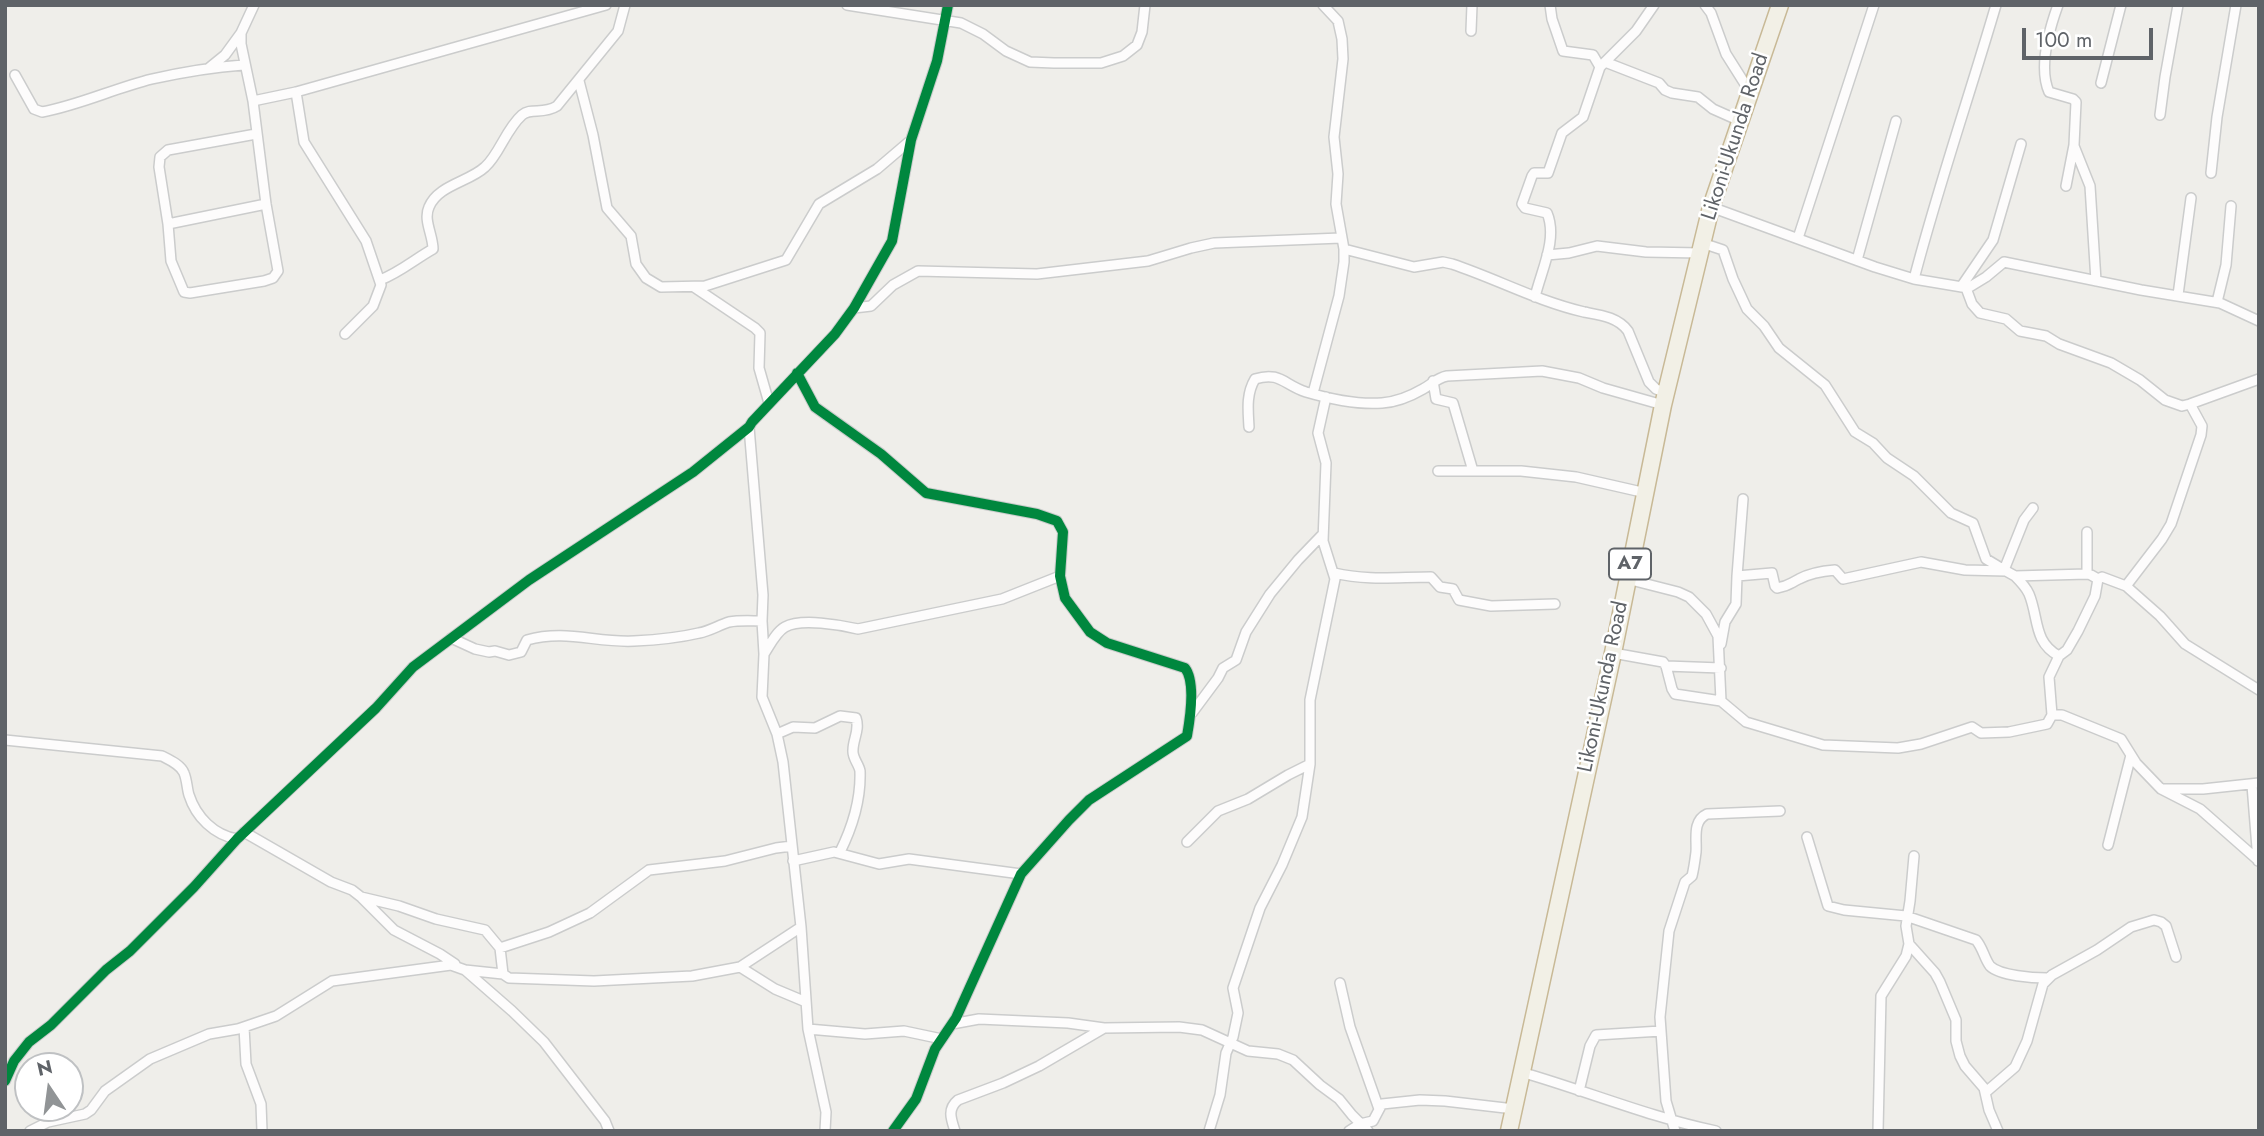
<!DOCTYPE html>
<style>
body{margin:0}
#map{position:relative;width:2264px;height:1136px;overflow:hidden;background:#efeeea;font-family:Jost,sans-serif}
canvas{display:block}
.frame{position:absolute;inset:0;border:7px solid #5f6368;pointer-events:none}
.north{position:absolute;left:14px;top:1052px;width:70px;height:70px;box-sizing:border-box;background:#fff;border:2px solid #bfc1c3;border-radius:50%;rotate:347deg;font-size:19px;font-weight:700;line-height:28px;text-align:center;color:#5f6368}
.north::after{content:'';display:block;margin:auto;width:24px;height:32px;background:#919496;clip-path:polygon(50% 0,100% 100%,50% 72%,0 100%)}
.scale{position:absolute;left:2022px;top:28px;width:131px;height:32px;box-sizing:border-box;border:4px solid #5f6368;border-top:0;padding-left:9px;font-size:21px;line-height:24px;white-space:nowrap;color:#5f6368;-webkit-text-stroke:5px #fff;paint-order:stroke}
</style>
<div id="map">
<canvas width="2264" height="1136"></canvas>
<div class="frame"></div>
<div class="north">N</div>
<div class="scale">100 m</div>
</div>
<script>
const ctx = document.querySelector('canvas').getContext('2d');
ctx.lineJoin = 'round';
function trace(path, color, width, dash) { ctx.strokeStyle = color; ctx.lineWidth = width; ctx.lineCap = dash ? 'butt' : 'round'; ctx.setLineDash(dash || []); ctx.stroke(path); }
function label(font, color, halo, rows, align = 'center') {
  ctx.font = font + ' Jost,sans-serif'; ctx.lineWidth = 5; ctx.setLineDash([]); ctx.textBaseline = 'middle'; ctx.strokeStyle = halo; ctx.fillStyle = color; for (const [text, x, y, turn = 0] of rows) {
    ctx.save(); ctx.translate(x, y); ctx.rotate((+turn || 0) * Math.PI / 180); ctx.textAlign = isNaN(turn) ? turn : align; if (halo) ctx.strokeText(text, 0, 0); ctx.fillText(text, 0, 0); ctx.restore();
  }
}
const minor = new Path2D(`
 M254 5 241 33V44L253 101 266 204 278 271 273 278 264 281 190 293 184 292 171 261 168 224 159 167 160 157 168 150 256 134
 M847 5 961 23 983 34 1006 51 1030 62 1054 63H1101L1123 56 1137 45 1142 32 1145 5
 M1550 5 1552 19 1563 51 1593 55 1600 67
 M1705 5 1711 13 1726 54 1750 92
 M2058 5C2049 30 2038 67 2049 92L2073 99 2076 102 2074 145 2066 186
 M1471 31 1472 5
 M1605 62 1659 83 1665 90 1672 93 1698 97 1713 109 1740 121
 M209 68 225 55 241 33
 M15 75 34 109 42 112C80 105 115 88 152 79 179 73 215 67 243 65
 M579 81 593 135 607 208 631 236 636 264 646 278 661 287 705 286 786 260 819 204 877 169 911 140
 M2101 83 2121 5
 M296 92 304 142 366 241 381 285 373 306 345 334
 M253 101 296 92 606 5
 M2160 115 2165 77 2178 5
 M2074 146 2090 186 2096 281
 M2211 173 2217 117 2236 5
 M1711 207 1875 267 1914 279 1968 288 1986 277 2004 262 2141 290 2220 303 2259 321
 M168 224 266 204
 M1798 238 1874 5
 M1702 243 1723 250 1733 279 1747 309 1764 326 1779 348 1825 385 1855 432 1873 443 1887 458 1914 476 1951 513 1973 523 1986 559 2006 571
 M1344 249 1414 267 1443 262 1452 264C1497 279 1537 301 1584 312 1600 315 1618 317 1628 331L1649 382 1656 389 1666 393
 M1547 255 1569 253 1597 246 1646 252 1700 253
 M1857 260 1896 121
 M1914 279C1938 187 1969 97 1996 5
 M380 280C399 273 415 259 433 249 433 235 423 220 429 207 438 185 469 182 485 167 499 155 506 129 522 115 531 107 543 115 557 106L618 31 625 5
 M694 287 755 328 760 333 759 368 769 403
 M1961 287 1993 240 2021 144
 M1966 288 1972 304 1980 313 2006 319 2020 331 2046 336 2059 344 2111 363 2140 380 2165 400 2182 406 2190 404 2259 379
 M2178 295 2191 198
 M1535 297C1541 271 1558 239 1547 213L1525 208 1522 204 1532 176 1534 173H1548L1562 133 1583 117 1600 67 1636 31 1654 5
 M2217 302 2226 265 2231 206
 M854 308 871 306 893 285 918 271 1037 274 1148 261 1191 248 1214 243 1341 238
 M797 373 815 407 881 454 926 493 1037 514 1057 521 1063 532 1060 576 1065 598 1090 632 1107 643 1185 668C1196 682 1190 719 1187 736L1089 800 1069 820 1021 874 956 1018 935 1049 916 1099 893 1131
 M1433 381 1436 399 1453 403 1473 471
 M1313 393 1339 296 1344 262V249L1336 204 1338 174 1334 137 1343 59 1342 39 1338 21 1323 5
 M749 427 763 595 762 621 764 654 762 697 777 734 783 762 801 927 808 1029 826 1112 825 1131
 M1249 427C1248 410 1246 394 1255 379 1280 371 1284 385 1306 392 1330 399 1357 405 1382 403 1396 402 1411 396 1423 389 1432 384 1437 378 1447 376L1542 371 1579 378 1603 388 1663 405
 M1438 471H1521L1576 477 1646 493
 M2004 570 2024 520 2033 508
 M1334 573C1368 581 1397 577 1431 577L1440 587 1453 589 1459 600 1491 606 1555 604
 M2087 574 2091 575 2098 579 2102 577 2126 586 2162 539 2171 524 2201 435 2202 426 2190 404
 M1737 576 1772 573 1775 586 1777 588C1789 586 1789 584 1799 579 1810 573 1823 571 1835 570L1843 579 1921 562 1965 570 2006 571 2015 576 2087 574V532
 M2015 576C2021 582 2026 587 2029 594 2039 618 2033 642 2059 656
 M1627 579 1678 592 1689 597 1706 614 1718 636 1721 701
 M2126 586 2160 616 2185 644 2259 690
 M451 638 475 649 489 652 495 651 509 655 521 652 527 640C566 629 596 643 634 641 655 640 678 638 699 633 710 631 719 625 729 622 740 620 751 621 762 621
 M1721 644 1725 622 1736 604 1737 576 1743 499
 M1613 653 1663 662 1666 666 1721 668
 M764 654C770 645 776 632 785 627 801 618 841 625 858 629L1002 599 1060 576
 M1666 666 1672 689 1675 694 1721 701 1746 722 1823 745 1898 748 1921 744 1972 727 1981 733 2009 732 2047 724 2052 715H2062L2121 739 2136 763 2161 789 2200 809 2259 861
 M1192 713 1218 678 1223 668 1236 660 1246 632 1270 594 1298 560 1323 534
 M2052 715 2049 677 2059 656 2067 650 2078 631 2095 596 2098 579
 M777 734 793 727 815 728 840 716 856 718C860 730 853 739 853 750 852 758 859 764 860 771 861 799 852 828 840 852
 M5 740 162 756C170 760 181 765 184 773 187 780 187 789 189 795 196 817 214 835 237 839
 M2252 785 2258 861
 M2163 789H2203L2259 783
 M244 832 331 882 352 890 361 897 399 906 436 919 485 930 500 948 503 974 509 978 594 981 692 976 740 967 801 927
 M1807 837 1828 906 1844 910 1906 916 1976 940C1983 948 1984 958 1990 966 2000 976 2034 978 2047 978
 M1187 842 1218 811 1248 799 1288 775 1310 764
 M2108 845 2131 755
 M1914 856 1910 901 1906 926 1909 944 1935 973 1940 982 1956 1020V1041L1960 1056 1965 1066 1984 1088 1989 1110 1998 1131
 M793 861 834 852 879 864 909 859 1021 874
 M362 898 394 930 440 954 455 964
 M500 948 549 932 590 913 649 870 725 861 776 848 792 846
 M740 967 775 989 806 1002
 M465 970 503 974
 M1340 983 1350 1027 1379 1109
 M952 1024 979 1019 1068 1023 1104 1028
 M244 1027 246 1064 261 1104 262 1131
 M808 1029 865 1034 904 1031 942 1039
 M1521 1072C1587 1091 1649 1117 1716 1131
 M5 1081 14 1061 29 1042 51 1025 106 970 130 951 194 887 237 839 376 708 413 667 529 580 693 472 749 427 752 422 835 334 854 308 892 241 911 140 937 61 948 5
 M1579 1091 1590 1046 1596 1035 1661 1031
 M1986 1092 2015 1067 2027 1041 2043 984 2052 975 2097 950 2131 927 2154 920 2161 922 2166 926 2176 957
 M30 1131 48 1122 85 1114 91 1110 105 1091 150 1059 209 1034 238 1029 276 1016 332 981 451 965 465 970 512 1011 544 1042 605 1121 609 1131
 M955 1131C951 1119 947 1109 958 1100L1003 1083 1039 1066 1104 1028 1179 1027 1202 1030 1248 1051 1278 1054 1293 1060 1320 1085 1339 1099 1352 1115 1368 1131
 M1209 1131 1220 1095 1226 1053 1233 1037 1238 1013 1233 988 1260 908 1282 865 1302 817 1310 764V700L1335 579 1323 541 1326 463 1318 433 1326 397
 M1349 1131 1360 1124 1373 1121 1382 1104 1420 1100 1445 1101 1514 1109
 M1675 1131 1666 1101 1660 1017 1669 931 1685 882 1692 876C1694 868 1695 860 1696 852 1697 839 1692 821 1707 814L1780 811
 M1878 1131 1881 996 1906 956 1909 944`);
const trunk = new Path2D(`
 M1509 1131 1613 653 1663 405 1711 207 1780 5`);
trace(minor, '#cbcccc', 12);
trace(trunk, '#c8b996', 19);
trace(minor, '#fdfcfc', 9);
trace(trunk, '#f2f0e6', 16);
trace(new Path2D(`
 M797 373 815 407 881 454 926 493 1037 514 1057 521 1063 532 1060 576 1065 598 1090 632 1107 643 1185 668C1196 682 1190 719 1187 736L1089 800 1069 820 1021 874 956 1018 935 1049 916 1099 893 1131
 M5 1081 14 1061 29 1042 51 1025 106 970 130 951 194 887 237 839 376 708 413 667 529 580 693 472 749 427 752 422 835 334 854 308 892 241 911 140 937 61 948 5`), '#00873e', 10);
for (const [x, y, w] of [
 [1630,564,42]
]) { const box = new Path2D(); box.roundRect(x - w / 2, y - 15.5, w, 31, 5); ctx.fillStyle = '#fff'; ctx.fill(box); trace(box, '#5f6368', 2); }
label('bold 19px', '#5f6368', null, [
 ["A7",1630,564]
]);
label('21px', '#5f6368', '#fff', [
 ["Likoni-Ukunda Road",1736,137,-72],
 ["Likoni-Ukunda Road",1604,687,-78]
]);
</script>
